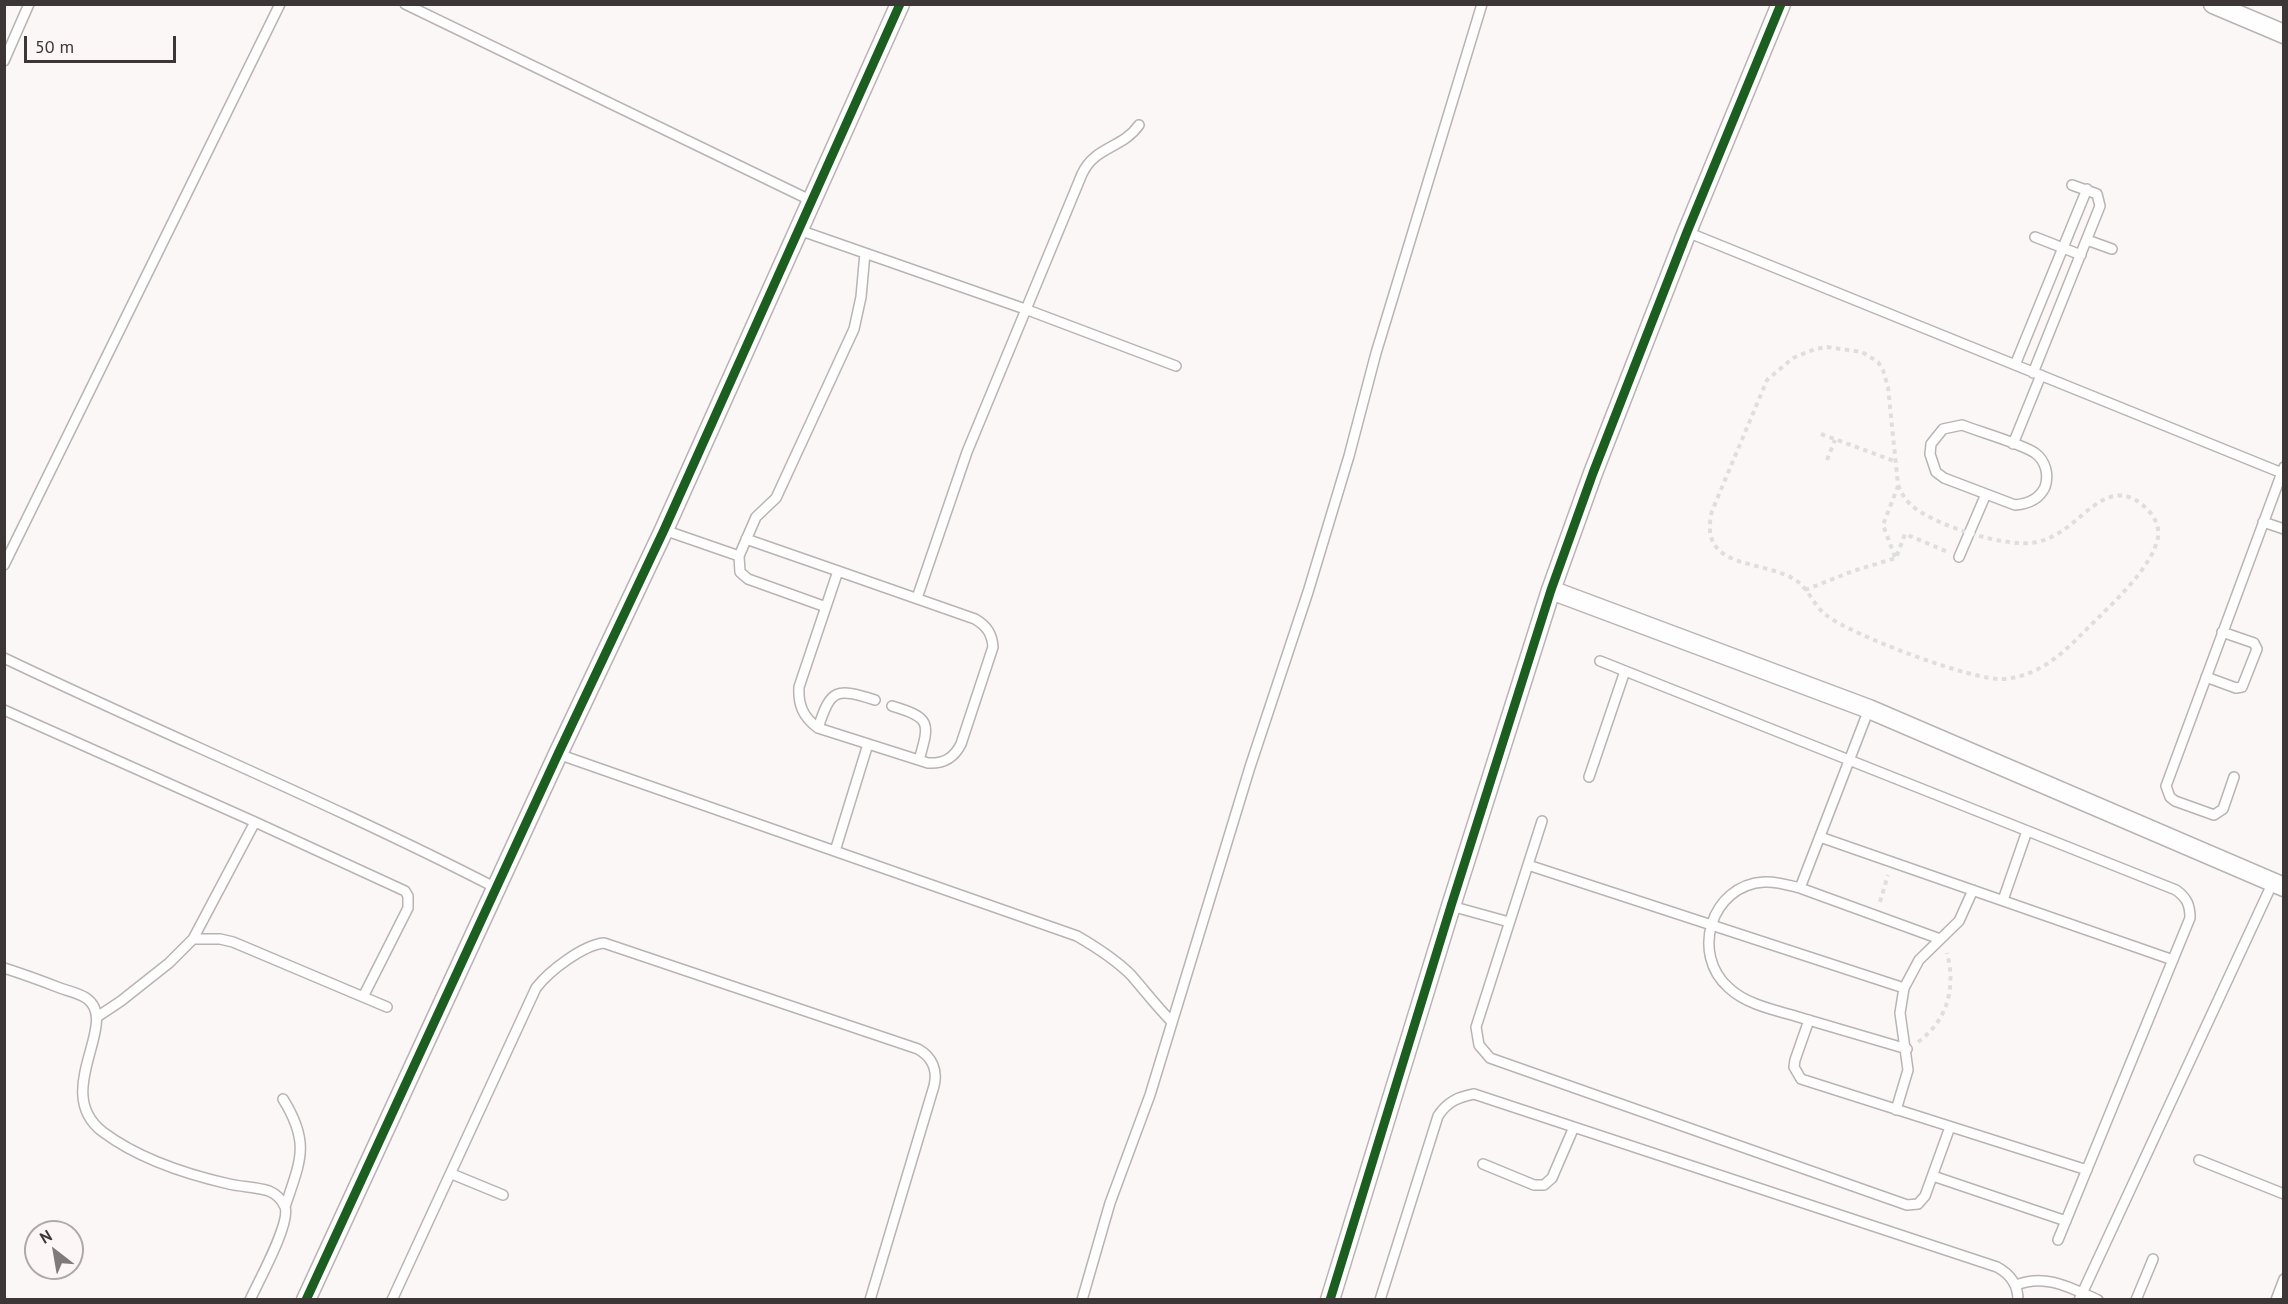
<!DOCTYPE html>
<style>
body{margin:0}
#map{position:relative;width:2288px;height:1304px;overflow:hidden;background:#fcf7f7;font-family:"PT Sans",sans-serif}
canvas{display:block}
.frame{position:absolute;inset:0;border:6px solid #3d3636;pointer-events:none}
.north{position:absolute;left:24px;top:1220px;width:60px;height:60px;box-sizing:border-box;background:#fdf6f6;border:2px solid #b0a9a9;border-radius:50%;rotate:329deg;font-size:16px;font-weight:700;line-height:24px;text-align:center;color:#3d3636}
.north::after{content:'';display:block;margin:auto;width:21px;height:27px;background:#807a7a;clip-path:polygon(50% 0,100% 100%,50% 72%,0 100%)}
.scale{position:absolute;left:24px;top:36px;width:152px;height:27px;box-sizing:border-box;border:3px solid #3d3636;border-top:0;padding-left:8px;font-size:18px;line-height:21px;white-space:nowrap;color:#3d3636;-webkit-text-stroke:4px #fdf6f6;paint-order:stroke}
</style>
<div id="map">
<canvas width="2288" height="1304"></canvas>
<div class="frame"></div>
<div class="north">N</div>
<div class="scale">50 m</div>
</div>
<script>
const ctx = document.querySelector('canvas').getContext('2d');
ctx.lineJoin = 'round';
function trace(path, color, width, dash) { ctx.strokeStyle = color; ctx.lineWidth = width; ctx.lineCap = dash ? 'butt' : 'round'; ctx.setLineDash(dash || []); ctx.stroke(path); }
const service = new Path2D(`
 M405 4 812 201
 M4 61 29 4
 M799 230 1025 309 1176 366
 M1687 232 2282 473
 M2035 237 2081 255
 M2087 240 2112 249
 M2015 365 2087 189
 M2033 373 2100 206 2097 194 2072 185
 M1962 425C1980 432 2022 444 2035 453 2046 461 2049 475 2045 487 2039 500 2027 504 2015 505L1944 478 1936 472 1930 454 1931 444 1943 429Z
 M2013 444 2041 375
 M2263 522 2284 529
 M664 530 739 556
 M746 539 838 571
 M1959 557 1986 494
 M4 565 280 4
 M838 571 975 619C987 626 992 634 993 647L961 744C954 758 944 764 928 763L818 728C803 717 798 705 799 687Z
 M917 598 967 452 1082 174C1095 146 1122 149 1139 125
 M826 607 748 579 740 572 739 556 756 517 776 498 854 329 861 297 865 253
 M4 658C167 736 335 805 496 888
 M1600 661 2176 890C2187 898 2190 905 2190 918L2058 1240
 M2206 677 2236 688 2242 687 2257 649 2254 643 2222 632
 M892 706C931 718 930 722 919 760
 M4 710 255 822 405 891 408 896V908L363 997
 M818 728C831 688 836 688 875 700
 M558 754 1077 936C1096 947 1115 959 1131 975 1145 991 1157 1007 1172 1022
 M1589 777 1625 671
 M2234 777 2223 809 2214 815 2175 801 2170 797 2166 786 2284 467
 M1542 821 1476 1027 1479 1045 1490 1058 1907 1205 1918 1204 1925 1196 1950 1127
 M1820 837 2173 960
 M835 851 868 744
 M1528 865 1904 988
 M1800 888 1869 709
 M2003 900 2027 831
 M1451 906 1509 922
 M193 939H220L233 942 387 1007
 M4 968C23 974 42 981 60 988 68 991 79 993 86 998 122 1022 50 1092 103 1132 139 1159 185 1174 229 1184 242 1187 257 1187 269 1191 276 1194 282 1200 285 1207 291 1223 258 1282 250 1300
 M97 1017 121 1001 169 963 193 939 255 822
 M1809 1020 1795 1060 1794 1067 1801 1079 2087 1170
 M1907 1049C1873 1039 1839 1029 1805 1019 1780 1011 1748 1006 1729 988 1690 954 1711 885 1764 882 1776 881 1788 885 1800 888L1940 939
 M283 1099C311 1144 300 1161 285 1207
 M1896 1110 1908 1070 1900 1013 1904 988 1919 960 1959 921 1973 890
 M2199 1160 2284 1194
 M1483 1164 1534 1185H1544L1552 1178 1574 1127
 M452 1174 503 1195
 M1933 1176 2066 1221
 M2016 1285C2046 1273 2071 1288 2098 1300
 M392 1300 536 988C549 971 583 945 604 943L918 1049C932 1057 938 1070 934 1086L870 1300
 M1082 1300 1110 1203 1150 1095 1250 767 1308 592 1349 456 1376 353 1482 4
 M1380 1300 1438 1116C1447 1102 1458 1097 1474 1094L1997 1267C2010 1274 2018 1284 2018 1300
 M2079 1300 2273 882
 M2136 1300 2153 1259
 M2276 1300 2284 1279`);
const minor = new Path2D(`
 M2213 4 2284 34
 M1551 590 1869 709 2284 887
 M306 1300 558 754 664 530 900 4
 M1330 1300 1451 906 1551 590 1593 473 1687 232 1781 4`);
trace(service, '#b9b3b3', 12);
trace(minor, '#b9b3b3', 21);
trace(new Path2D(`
 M1827 347 1862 352 1878 362 1883 370 1888 387 1898 485C1901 492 1904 498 1910 504 1932 525 2008 549 2037 542 2046 540 2054 536 2062 531 2088 514 2113 475 2147 509 2154 516 2160 527 2158 537 2153 565 2119 597 2100 616 2071 644 2046 676 2003 679 1973 681 1851 635 1826 615 1814 606 1809 590 1797 581 1764 558 1697 572 1712 511L1767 380 1793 358 1815 349Z
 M1821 434 1894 461
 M1827 460 1835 440
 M1895 557 1883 525 1898 486
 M1805 590 1853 571 1896 558 1905 534 1948 552
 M1880 902 1888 875
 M1918 1042C1948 1020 1956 987 1947 953`), '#dfdede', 4, [4.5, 4.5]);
trace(service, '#fffefe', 9);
trace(minor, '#fffefe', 18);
trace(new Path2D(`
 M306 1300 558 754 664 530 900 4
 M1330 1300 1451 906 1551 590 1593 473 1687 232 1781 4`), '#1b5e20', 9);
</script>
